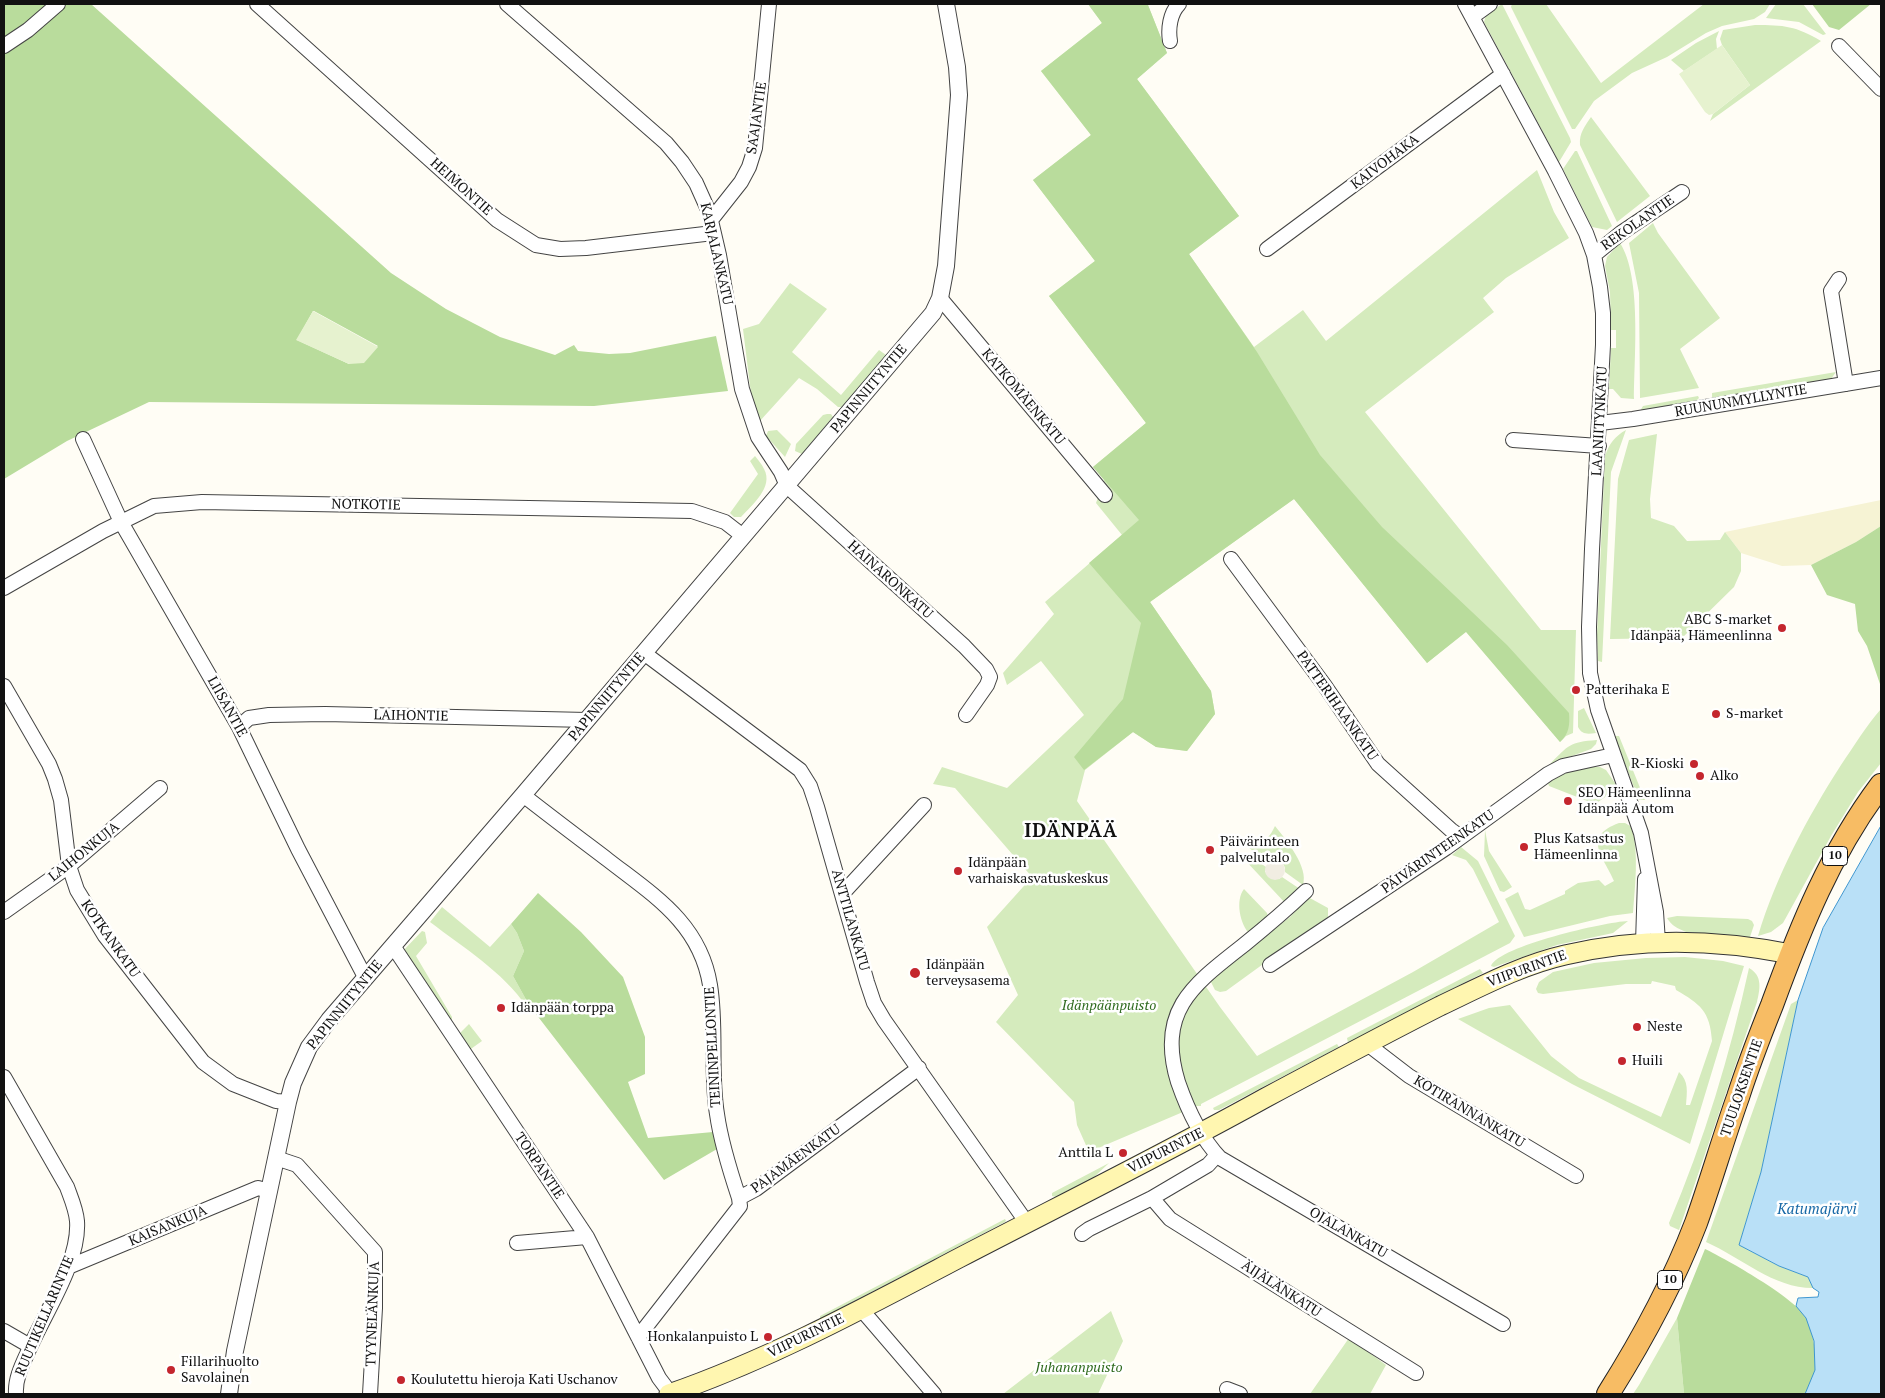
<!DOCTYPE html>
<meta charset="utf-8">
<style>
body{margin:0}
#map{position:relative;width:1885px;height:1398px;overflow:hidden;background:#fffdf5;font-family:"PT Serif",serif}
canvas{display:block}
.frame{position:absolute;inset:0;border:5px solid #111;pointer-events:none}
</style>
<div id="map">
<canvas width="1885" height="1398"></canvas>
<div class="frame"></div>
</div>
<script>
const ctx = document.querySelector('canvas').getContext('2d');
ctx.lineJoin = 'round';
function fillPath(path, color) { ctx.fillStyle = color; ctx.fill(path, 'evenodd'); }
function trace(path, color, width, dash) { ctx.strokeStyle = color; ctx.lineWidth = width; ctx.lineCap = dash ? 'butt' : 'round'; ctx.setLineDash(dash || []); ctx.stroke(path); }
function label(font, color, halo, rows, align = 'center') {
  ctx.font = font + ' "PT Serif",serif'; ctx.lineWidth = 5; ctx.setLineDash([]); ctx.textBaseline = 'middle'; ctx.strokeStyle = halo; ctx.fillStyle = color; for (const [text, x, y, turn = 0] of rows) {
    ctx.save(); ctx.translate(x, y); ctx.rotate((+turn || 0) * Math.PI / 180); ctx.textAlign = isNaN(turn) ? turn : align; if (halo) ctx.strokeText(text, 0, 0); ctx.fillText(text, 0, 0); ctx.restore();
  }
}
fillPath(new Path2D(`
 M1881 500V526L1856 542 1811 565 1782 566 1741 553 1725 532Z`), '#f6f3d4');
fillPath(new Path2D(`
 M1088 4H1150L1148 5 1167 53 1137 79 1239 216 1189 254 1254 347 1303 310 1326 341 1537 170 1554 212 1569 238 1506 278 1483 298 1494 312 1365 412 1541 630H1576L1573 733 1566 736 1560 742 1466 631 1427 663 1294 499 1150 602 1211 691 1215 714 1187 751 1156 747 1133 732 1085 770 1077 801 1220 1007 1257 1056 1413 972 1499 922 1473 869 1466 860 1452 855 1461 847 1478 861 1515 936 1510 943 1201 1104V1106H1197L1089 1152 1077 1125 1074 1102 996 1022 1018 995 987 927 1032 877 955 788 933 784 942 767 1007 788 1084 715 1041 661 1007 685 1003 673 1054 614 1045 602 1122 535 1096 503 1104 480 1093 467 1146 423 1049 296 1095 261 1033 180 1091 135 1041 71 1102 23Z
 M1502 4 1570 138 1571 142 1559 162 1484 22 1486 15Z
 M1512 4H1546L1601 83 1704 4H1770L1765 12 1754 19 1722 26 1706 33 1667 57 1632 73 1594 101 1575 129H1572L1511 7Z
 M1776 4H1803L1826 34 1823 35 1799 22 1766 18Z
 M1755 25C1784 25 1796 26 1821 41L1710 121 1713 114 1750 85 1722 45 1720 39 1723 30Z
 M1719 31 1716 39 1717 49 1684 71 1671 60 1696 43Z
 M1591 117 1650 196 1617 222 1580 145C1579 133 1585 126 1591 117Z
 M1575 151H1577L1612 226 1607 230 1592 227 1563 169Z
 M1653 223 1658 233 1720 318 1680 349 1699 388 1640 398 1639 293 1629 243Z
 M1620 243C1642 277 1634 358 1634 399L1621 398 1613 389H1609L1611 348H1616V330H1611L1610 292 1605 266 1607 257Z
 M790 283 827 309 792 352 841 395 879 350 886 355 842 407H838L817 389 799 378 759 422 751 394 743 329 759 324Z
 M1836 372 1831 379 1712 398V393Z
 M1698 396 1699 398 1696 401 1640 411 1643 406Z
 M827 414H831L833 417 802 454 795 451 796 444 823 415Z
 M777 430 791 444 785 457 766 436 768 431Z
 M1626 430 1611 472 1602 662 1598 661 1597 635 1605 456C1609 444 1615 436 1626 430Z
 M1657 434 1650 499 1651 518 1674 526 1687 541 1720 540 1725 532 1741 553V571L1734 587 1682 638 1610 639 1618 479 1629 440Z
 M755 456C758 460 762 464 764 469 774 487 752 505 741 517H734L730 513 758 474 750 461Z
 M1584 708 1596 733C1588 734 1582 735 1578 727V711Z
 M1881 709V763L1858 792 1831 836 1783 923 1771 932 1758 936C1776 876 1807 818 1841 765 1854 746 1866 726 1881 709Z
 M1614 736H1619L1645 800H1639Z
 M1597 740 1596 744 1591 749 1550 764C1569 745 1569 742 1597 740Z
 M1585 767H1600L1606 770 1615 783 1616 788 1614 791 1598 802H1590L1549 786 1548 783C1556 773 1573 770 1585 767Z
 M1619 823H1625L1632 827C1639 856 1635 884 1633 913L1610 916 1524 937 1505 899 1518 892 1525 909 1530 910 1565 894V891L1578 883 1599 880 1605 886 1614 881C1604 857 1581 837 1619 823Z
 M1275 826C1286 840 1309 867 1303 885L1285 872V868L1282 861 1274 860 1269 862 1249 848 1252 842C1265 843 1270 837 1275 826Z
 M1485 830 1489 851 1512 887 1504 892 1500 891 1484 856Z
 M1247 854 1266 867 1265 872 1279 879 1282 877 1300 889 1287 905 1244 859Z
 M1244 889 1267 913 1268 917 1250 934C1240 925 1235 900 1244 889Z
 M1308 897 1328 908V917L1226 991 1220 992 1215 990 1210 980 1217 972 1290 917Z
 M442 907 490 947 511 924 517 933 524 951 513 976 529 1005 527 1007C502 971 464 948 430 922Z
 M1677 916 1748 919 1752 921 1754 925 1750 937H1745L1686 932C1677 928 1672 926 1667 918Z
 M1628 921 1613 933 1557 945 1494 967 1491 966C1499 946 1605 922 1628 921Z
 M422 931 425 932 427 943 416 956 452 1017V1021L448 1020 401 953Z
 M1685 957 1723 961 1744 966 1690 1144 1572 1084 1458 1019 1489 1008 1510 1005 1551 1056 1579 1078 1661 1117 1679 1072C1689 1081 1687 1092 1686 1105H1690L1712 1041C1710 1011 1700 1004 1676 990L1675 986 1652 981 1651 984H1626L1543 994 1538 993 1536 989 1539 982 1553 972 1594 963 1646 958Z
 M1749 968C1763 976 1760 989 1757 1002L1679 1230 1670 1226 1669 1223C1704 1141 1730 1055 1749 968Z
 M1480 969 1483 973 1348 1043 1347 1038Z
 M1798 1000 1761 1172 1739 1245 1779 1266 1808 1277 1813 1288C1773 1288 1742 1258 1706 1242L1791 1004Z
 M469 1024 482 1041 468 1051 460 1040V1033Z
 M1337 1044 1339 1047 1219 1110H1214L1213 1108Z
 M1109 1163 1091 1180 1056 1197 1052 1196V1193Z
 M1005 1219 1006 1221 1005 1222 820 1319V1316Z
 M1111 1311 1123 1341 1098 1394H1003Z
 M1677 1318 1684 1394H1633L1639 1385Z
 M1349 1338 1386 1365 1370 1394H1310Z`), '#d5ebbd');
fillPath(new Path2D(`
 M4 4H91L391 273 446 309 500 337 555 355 574 345 578 351 609 354 630 353 716 336 728 391 594 406 149 402 67 441 4 479ZM313 311H314L378 346 349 364 297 340Z
 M1088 4H1150L1148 5 1167 53 1137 79 1239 216 1189 254 1257 352 1320 455 1382 527 1507 645 1569 713C1570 725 1569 734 1560 742L1466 632 1427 663 1294 499 1150 602 1211 691 1215 714 1187 751 1156 747 1133 732 1084 770 1074 757 1123 699 1141 623 1089 563 1139 520 1093 467 1146 423 1049 296 1095 261 1033 180 1091 135 1041 71 1102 23Z
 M1812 4H1871L1839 30 1829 27Z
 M1881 526V683L1880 684 1867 646 1858 631 1855 604 1827 595 1811 565 1856 542Z
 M538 893 581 932 623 977 645 1037V1074L628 1082 648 1138 713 1132 717 1149 664 1180 529 1005 513 976 524 951 517 933 511 924Z
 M1705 1249C1728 1260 1793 1297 1806 1317 1813 1329 1817 1356 1815 1370 1814 1378 1808 1387 1805 1394H1684L1677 1318Z`), '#b9dc9c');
fillPath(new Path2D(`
 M1722 45 1750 85 1713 114 1709 115 1705 112 1679 74Z
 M313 311 373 344 378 347 364 363 349 364 296 340Z`), '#e6f2cf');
fillPath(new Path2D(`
 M1265 870a10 10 0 1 1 20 0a10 10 0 1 1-20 0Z`), '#f1ede2');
const water = new Path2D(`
 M1881 826V1394H1805L1815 1370 1814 1341 1806 1318 1796 1306 1798 1298 1818 1297 1819 1292 1813 1288 1808 1277 1779 1266 1739 1245 1761 1172 1798 1000 1823 928Z`);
fillPath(water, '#b9e0f7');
trace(water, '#3f96cf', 1);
const minor = new Path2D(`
 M257 4 497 220 536 245 560 249 586 248 713 233
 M507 4 666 143 682 162 696 183 709 212 719 255 742 389 758 437 781 472 787 486 964 646 986 669 990 677 987 685 966 715
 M1465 4 1555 171 1586 233 1594 255 1600 287 1603 313V345L1592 549 1589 627 1590 673 1598 710 1641 833 1656 912 1658 942
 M1472 17 1490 4
 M1170 41C1168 29 1170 13 1179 4
 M4 46 28 30 58 4
 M1839 46 1881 89
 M711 220 741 182 749 167 755 148 769 4
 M1267 249 1503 74
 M1594 255 1621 233 1682 192
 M1839 279 1831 291 1846 384
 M940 298 1105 495
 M1600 423 1633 419 1881 378
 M83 439 121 522 239 727 298 849 365 977
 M1513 440 1599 446
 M1231 559 1325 686 1378 764 1451 830 1461 837
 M4 588 103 531 154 506 202 502 692 511 725 522 743 536
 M644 653 800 770 810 786 817 807 867 982 874 1003 884 1020 1027 1223
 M4 686 49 764 55 779 61 800 69 866 77 890 105 936 203 1062 233 1084 276 1101 288 1102
 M239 727 249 718 269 715 325 714 587 720
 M523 795C551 817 579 838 608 860 653 895 700 923 710 985 717 1028 710 1072 717 1114 721 1143 730 1171 739 1198
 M1306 891C1286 910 1266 927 1245 944 1194 984 1156 1010 1178 1082 1187 1108 1201 1138 1220 1158L1503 1324
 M843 893 924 805
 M4 912 69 866 160 788
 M1643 943 1645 879
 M393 946 587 1237 659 1378 671 1394
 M1270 965 1446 848 1548 774 1563 766 1613 755
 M1366 1043 1409 1076 1576 1176
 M4 1077 67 1187C71 1198 76 1209 77 1221 80 1263 43 1315 27 1354 21 1367 15 1380 16 1394
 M276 1158 297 1165 375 1252V1308L370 1394
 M1152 1198 1170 1219 1416 1373
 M1082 1234 1089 1229 1152 1198 1208 1165 1217 1155
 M517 1243 587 1237
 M68 1267 258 1188 269 1191
 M861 1309 934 1394
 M4 1331 30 1346
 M638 1337 740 1206 739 1198 756 1189 919 1068
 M1227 1389 1240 1394`);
const tertiary = new Path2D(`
 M229 1394 235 1351 288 1102 293 1083 309 1047 329 1020 523 795 933 313 940 298 946 266 959 95 957 67 946 4`);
const secondary = new Path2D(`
 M669 1394C770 1359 864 1308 959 1258 1061 1205 1164 1154 1265 1098 1323 1067 1381 1036 1440 1006 1480 987 1521 965 1565 955 1640 937 1716 939 1791 954`);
const trunk = new Path2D(`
 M1608 1394C1642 1340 1673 1283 1696 1223 1711 1181 1723 1139 1738 1097 1748 1066 1760 1035 1772 1005 1801 926 1830 853 1881 785`);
trace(minor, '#444', 16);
trace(tertiary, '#444', 18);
trace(secondary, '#333', 21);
trace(trunk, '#222', 24);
trace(minor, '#fff', 14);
trace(tertiary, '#fff', 16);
trace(secondary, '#fff6b0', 19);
trace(trunk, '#f7bc64', 22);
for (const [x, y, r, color] of [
 [1782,628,5,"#c4262e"],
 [1576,690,5,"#c4262e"],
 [1716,714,5,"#c4262e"],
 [1694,764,5,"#c4262e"],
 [1700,776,5,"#c4262e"],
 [1568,801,5,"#c4262e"],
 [1524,847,5,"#c4262e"],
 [1210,850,5,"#c4262e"],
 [958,871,5,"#c4262e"],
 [915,973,6,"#c4262e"],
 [501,1008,5,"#c4262e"],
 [1637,1027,5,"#c4262e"],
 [1622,1061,5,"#c4262e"],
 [1123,1153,5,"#c4262e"],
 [768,1337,5,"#c4262e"],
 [171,1370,5,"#c4262e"],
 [401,1380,5,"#c4262e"]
]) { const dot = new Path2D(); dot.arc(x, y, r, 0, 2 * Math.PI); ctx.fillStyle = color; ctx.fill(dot); trace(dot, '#fff', 2); }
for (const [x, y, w] of [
 [1835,856,25],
 [1670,1280,25]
]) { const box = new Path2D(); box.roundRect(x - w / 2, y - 9.5, w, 19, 4); ctx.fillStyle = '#fff'; ctx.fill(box); trace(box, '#111', 1); }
label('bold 12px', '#111', null, [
 ["10",1835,856],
 ["10",1670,1280]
]);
label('14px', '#111', '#fff', [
 ["SAAJANTIE",757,118,-82],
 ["KAIVOHAKA",1385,162,-37],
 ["HEIMONTIE",461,187,42],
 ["REKOLANTIE",1638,223,-35],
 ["KARJALANKATU",716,254,77],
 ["PAPINNIITYNTIE",869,389,-50],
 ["KATKOMÄENKATU",1023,397,50],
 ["RUUNUNMYLLYNTIE",1741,401,-10],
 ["LAANIITYNKATU",1600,421,-87],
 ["NOTKOTIE",366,505,1],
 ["HAINARONKATU",890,580,42],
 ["PAPINNIITYNTIE",607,697,-50],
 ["PATTERIHAANKATU",1337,706,55],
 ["LIISANTIE",227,707,61],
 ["LAIHONTIE",411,716,1],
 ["LAIHONKUJA",84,852,-39],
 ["PÄIVÄRINTEENKATU",1438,852,-35],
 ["ANTTILANKATU",850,920,74],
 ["KOTKANKATU",110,939,55],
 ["VIIPURINTIE",1527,969,-20],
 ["PAPINNIITYNTIE",345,1005,-51],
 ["TEININPELLONTIE",713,1047,-93],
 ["TUULOKSENTIE",1742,1088,-71],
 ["KOTIRANNANKATU",1469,1112,31],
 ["VIIPURINTIE",1166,1151,-27],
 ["PAJAMÄENKATU",796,1159,-36],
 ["TORPANTIE",539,1166,56],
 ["KAISANKUJA",168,1226,-23],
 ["OJALANKATU",1348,1233,30],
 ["ÄIJÄLÄNKATU",1281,1289,33],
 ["TYYNELÄNKUJA",373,1314,-88],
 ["RUUTIKELLARINTIE",45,1316,-67],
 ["VIIPURINTIE",806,1336,-26]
]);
label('14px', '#111', '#fff', [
 ["ABC S-market",1772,620,"right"],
 ["Idänpää, Hämeenlinna",1772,636,"right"],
 ["Patterihaka E",1586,690],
 ["S-market",1726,714],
 ["R-Kioski",1684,764,"right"],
 ["Alko",1710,776],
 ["SEO Hämeenlinna",1578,793],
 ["Idänpää Autom",1578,809],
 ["Plus Katsastus",1534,839],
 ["Hämeenlinna",1534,855],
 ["Päivärinteen",1220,842],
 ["palvelutalo",1220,858],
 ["Idänpään",968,863],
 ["varhaiskasvatuskeskus",968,879],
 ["Idänpään",926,965],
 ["terveysasema",926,981],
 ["Idänpään torppa",511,1008],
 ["Neste",1647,1027],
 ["Huili",1632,1061],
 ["Anttila L",1113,1153,"right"],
 ["Honkalanpuisto L",758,1337,"right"],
 ["Fillarihuolto",181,1362],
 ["Savolainen",181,1378],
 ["Koulutettu hieroja Kati Uschanov",411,1380]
], 'left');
label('italic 14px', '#2f6b1f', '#fff', [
 ["Idänpäänpuisto",1109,1006],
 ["Juhananpuisto",1079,1368]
]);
label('italic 15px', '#1768a6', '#fff', [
 ["Katumajärvi",1817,1210]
]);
ctx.letterSpacing = '1px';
label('bold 19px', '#111', '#fff', [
 ["IDÄNPÄÄ",1071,832]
]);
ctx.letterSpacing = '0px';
</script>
